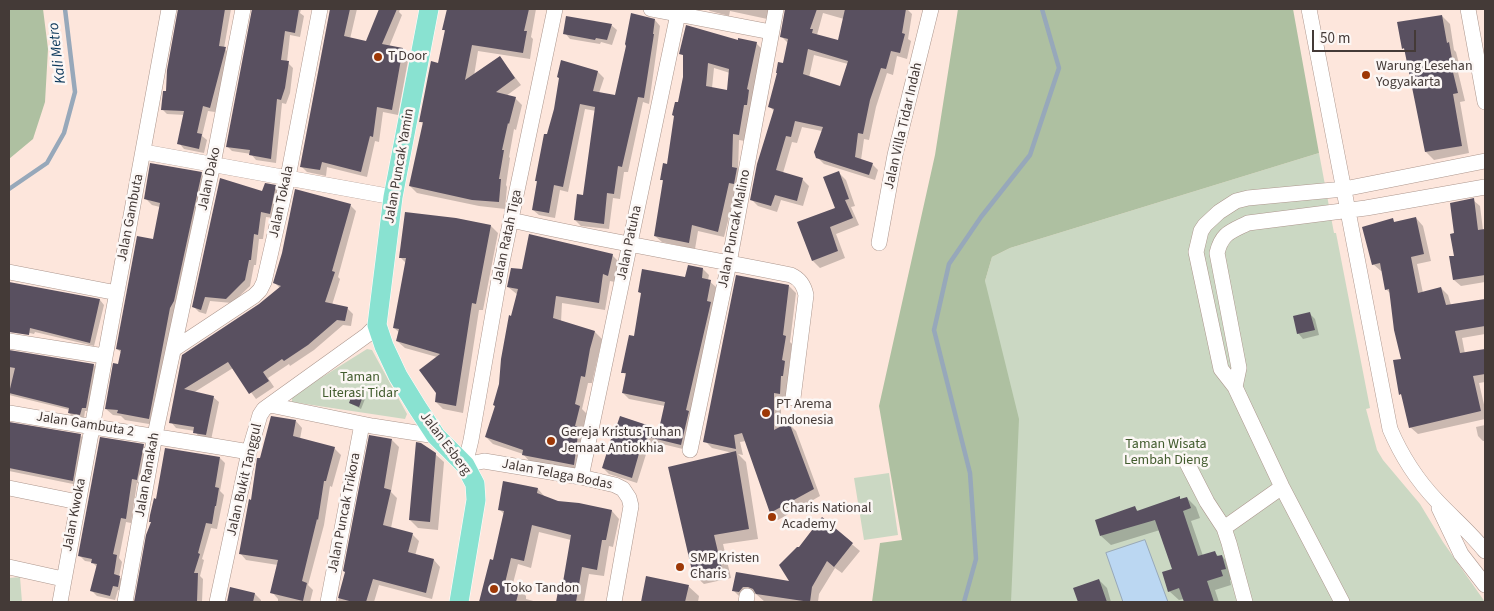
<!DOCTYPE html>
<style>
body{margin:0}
#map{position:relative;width:1494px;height:611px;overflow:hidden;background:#fde6dc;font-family:"Source Sans 3",sans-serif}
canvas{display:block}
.frame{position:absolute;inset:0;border:10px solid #443a37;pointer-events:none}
.scale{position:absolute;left:1312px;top:30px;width:104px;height:22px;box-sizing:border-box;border:2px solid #443a37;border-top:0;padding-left:6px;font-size:15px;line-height:18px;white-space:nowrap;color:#443a37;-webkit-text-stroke:4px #fcf7f5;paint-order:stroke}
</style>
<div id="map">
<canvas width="1494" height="611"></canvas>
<div class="frame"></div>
<div class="scale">50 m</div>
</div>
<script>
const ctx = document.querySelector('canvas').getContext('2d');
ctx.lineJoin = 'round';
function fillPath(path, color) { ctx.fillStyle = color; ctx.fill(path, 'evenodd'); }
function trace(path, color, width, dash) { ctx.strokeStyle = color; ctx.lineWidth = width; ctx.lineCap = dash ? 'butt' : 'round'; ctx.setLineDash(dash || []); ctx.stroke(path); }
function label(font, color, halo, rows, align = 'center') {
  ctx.font = font + ' "Source Sans 3",sans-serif'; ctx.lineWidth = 5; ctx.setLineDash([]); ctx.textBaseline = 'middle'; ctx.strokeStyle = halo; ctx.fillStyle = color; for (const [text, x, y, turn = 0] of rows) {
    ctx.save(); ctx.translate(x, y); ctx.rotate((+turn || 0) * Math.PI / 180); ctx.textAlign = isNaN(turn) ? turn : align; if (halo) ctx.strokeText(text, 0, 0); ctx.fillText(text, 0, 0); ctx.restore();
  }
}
fillPath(new Path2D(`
 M1319 153 1334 233H1336L1370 408 1366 409 1377 450 1383 460 1420 504 1443 542 1485 602H1009L985 281 992 257 1010 248Z
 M367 349 372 350 407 414 405 419 292 402V396Z
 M889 473 898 535 864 540 854 478Z
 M20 577 22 602H9V578Z`), '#cbd8c3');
fillPath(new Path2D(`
 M9 9H43L48 49 45 102 33 139 9 159Z
 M958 9H1293L1319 153 1010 248 992 257 985 281 1019 419 1011 602H872L880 543 902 540 879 406 935 155Z`), '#aec0a1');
const water = new Path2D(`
 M1145 540 1168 602H1123L1106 553Z`);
fillPath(water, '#bbd7f2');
trace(water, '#97a8ba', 1);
fillPath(new Path2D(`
 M179 9H231L224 48 230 54 215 112 208 111 202 136 207 140 204 153 184 149 179 143 185 115 167 114 162 109 167 92Z
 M253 9H301L300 13 304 16 300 37 290 35 287 62 293 68 290 93 286 104 282 103 276 163 256 160 251 154 232 151 227 146Z
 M332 9H357L350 39 367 42 380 9H400L399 12 402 15 389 47 403 49 409 55 398 115 383 112 379 142 375 141 367 177 327 167 326 176 307 172 301 166Z
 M448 9H536L531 37 533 39 530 59 478 51 474 76 500 58 521 85 506 96 515 98 522 105 516 130 514 129 509 157 510 158 506 185 507 187 505 209 479 206 417 193 410 186 424 125 420 121 439 64 446 32 443 29Z
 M707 9H776L772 20 730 11 729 16 710 11Z
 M786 9H907L912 14 908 39 911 41 907 59 897 56 893 75 887 73 876 107 869 140 864 139 861 160 872 164 878 170 875 180 824 164 818 158 822 131 802 127 797 143 792 142 783 173 802 179 809 186 803 206 781 200 777 212 758 206 752 200 774 111 769 106 783 65 788 43 782 37ZM823 13 844 19 839 42 817 35ZM814 55 848 64 841 88 809 78Z
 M1442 16 1450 24 1454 50 1456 52 1461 72H1458L1465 101 1460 102 1469 153 1434 160 1426 152 1406 51 1403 48Z
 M655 20 660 26 649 104 643 102 628 172H624L620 199 613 198 609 229 581 226 575 220 585 196 596 111 585 109 568 192 560 190 555 218 539 215 533 210 538 183 536 181 555 109 560 79 558 77 562 62 598 72 604 78 599 93 616 96Z
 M611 25 617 30 612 45 601 42 600 44 570 39 565 33Z
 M739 42 756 43 762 49 745 141 739 140 738 170 743 175 736 189 724 237 698 231 695 249 662 242 655 236 664 182 661 179 668 166 684 77 685 57 681 53ZM714 68 730 73 728 92 712 88Z
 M201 173 208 180 155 425 125 420 121 416 113 415 106 409 122 353 117 349 154 241 160 207 152 205 145 198Z
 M839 173 846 180 855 206 851 207 859 225 836 234 845 258 820 268 813 261 836 209Z
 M266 185 276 187 281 192 275 218 266 217 263 239H259L256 265H254L250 286 232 303 210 301 206 314 199 312 193 306Z
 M1473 200 1480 206 1483 230H1485V282L1461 286 1454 280 1450 257H1455Z
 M350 205 356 211 338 277 340 279 332 305 347 308 353 314 351 326 343 325 314 350 290 366 289 364 268 378 274 387 256 399 233 368 193 393 213 397 219 402 211 440 200 439 195 431 176 428 171 422 183 356 260 305 280 288 275 283Z
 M1416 218 1423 226 1431 261 1417 264 1423 293 1441 288 1448 295 1451 305 1485 300V334L1462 338 1465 354 1485 350V382L1479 383 1485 409V419L1418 434 1410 427 1403 397 1401 394 1403 360 1391 294 1386 289 1383 271H1381L1373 264 1392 219 1395 223Z
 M491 226 498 233 483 310H479L463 413 443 409 436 402 437 357 405 348 397 341 400 333 394 328 406 263 400 257Z
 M612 255 619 262 615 282 610 281 605 310 562 303 561 322 595 332 602 339 592 383H588L582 409 587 414 582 432 586 435 581 472 530 462 523 454 493 444 486 437 496 406 512 317 518 295 508 287 523 270Z
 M703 269 709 275 708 280 716 287 687 450 654 442 651 449 648 448 637 483 609 474 603 468 611 440 660 430 665 406 629 399 623 393 627 376 623 372 635 337 642 294 639 292 686 278Z
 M9 285 100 300 104 305 94 346 35 332 34 334 9 328Z
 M789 286 796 293 790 342 792 344 789 367 792 369 787 400H781V428L789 424 796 431 820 496 778 520 771 513 746 441 740 442 743 455 738 454 746 462 758 539 723 544 731 578 704 584 694 575 733 453 712 448 705 441Z
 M1310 314 1315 319 1319 335 1303 339 1298 333Z
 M9 353 94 365 97 369 90 411H85L84 418 73 417 69 413 70 410 9 395Z
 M362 397 365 399 361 409 350 403Z
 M296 421 302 428 300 439 334 448 341 455 332 487 330 486 324 525 308 585 313 590 310 602H278V599L272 592 278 565 246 560 240 553 261 460Z
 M9 424 81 436 86 441 78 485 9 471Z
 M1485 425V441H1483L1478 436 1476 427Z
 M392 440 399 447 391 492 397 498 391 528 412 534 419 541 415 556 434 560 440 567 432 599 379 585 374 602H338L346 572Z
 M143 445 148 451 142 484 137 483 131 523 126 522 119 558 122 562 119 577 125 582 123 592 118 590 115 600 97 596 92 591 97 567 92 562 85 561 79 555Z
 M435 454 444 462 438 530 418 528 410 520Z
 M220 458 225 463 220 491 224 495 217 529 211 528 202 559 204 560 200 576 203 579 202 602H136L148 536 152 523 150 521Z
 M538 489 545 497 557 502 579 504 612 511 619 519 613 547 609 546 604 576 589 574 584 602H557L561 583H564L571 540 539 532 531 568 518 564 512 587 519 588 526 596V599L537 602H480L491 560 494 561 505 515 499 509Z
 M1179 498 1181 500 1187 498 1196 507 1200 518 1191 521 1203 556 1215 553 1219 557 1222 556 1231 566 1235 578 1230 580 1231 585 1215 590 1219 602H1186L1184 599 1179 600 1169 591 1174 570 1160 530 1111 545 1101 536 1135 508 1139 512Z
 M822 519 860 551 842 573 835 568 819 594 818 602H765L756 594 741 598 734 591 737 574 791 582 799 548Z
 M647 577 688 586 699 596 698 602H642Z
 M1099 580 1107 588 1111 602H1079L1074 588Z
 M231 589 255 594 261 600V602H228Z`), '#0003');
trace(new Path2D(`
 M9 189 47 163 64 133 75 92 65 9
 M964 602 976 559 970 473 934 330 949 264 981 217 1030 155 1059 68 1042 9`), '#97a8ba', 4.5);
fillPath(new Path2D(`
 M178 9H225L219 46 226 47 210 108 203 106 197 133 202 134 199 149 177 144 184 111 161 110 163 91H166L167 70Z
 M252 9H299L295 33 285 31 281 60 289 61 285 88 281 100 277 99 271 159 249 155 250 150 226 147Z
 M330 9H350L344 36 366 41 379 9H397L382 44 403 48 392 110 377 107 373 137 370 136 361 172 322 162 320 170 300 167Z
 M447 9H529L524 31H527L523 53 472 45 465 80 500 56 515 78 496 92 516 97 509 124 508 123 502 150H504L499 179H501L499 202 472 200 409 186 423 122H419L431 61 438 63 445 30H442Z
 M785 9H817L810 29H813L812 33 838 40 845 9H906L902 33 905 34 900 53 891 51 886 69 881 68 870 100 863 134 858 133 855 157 873 163 869 175 816 158 814 152 823 127 795 121 791 137 786 136 776 170 803 178 797 201 775 195 771 206 750 200 757 164 774 109 768 107 777 73H776L778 62 783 63 788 39 780 37ZM808 49 848 61 840 86 803 74Z
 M631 13 655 19 653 34H654L644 98 638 97 622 167 618 166 614 194 607 193 604 224 574 220 577 194 583 195 595 107 580 104 563 187 554 185 549 213 532 210 537 181H535L544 134H547L554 109 559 78 557 77 561 60 598 71 593 91 615 95 626 46 625 44Z
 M1442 15 1447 43 1449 42 1453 64H1451L1458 93 1453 94 1462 146 1425 152 1415 102 1404 48 1402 49 1397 22Z
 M566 16 612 24 607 40 596 38 595 40 563 34Z
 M686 25 738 40V38L757 42 747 89 749 90 747 105H744L739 135 733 134 732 167 737 168 734 184 729 183 718 232 692 225 689 243 654 236 663 180H660L663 163 667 164 674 116 672 115 675 102H678L683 77V55L679 54ZM708 63 729 69 727 90 706 86Z
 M150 163 202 172 174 301 170 308 149 419 117 413 118 410 105 409 113 363 118 364 121 350 116 349 137 236 153 239 160 203 144 199Z
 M839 171 849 199 845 200 853 218 830 227 838 251 812 261 797 222 835 208 823 177Z
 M220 178 262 191 265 183 276 185 270 214 261 212 258 235 254 234 251 260H249L245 280 226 299 205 297 201 310 192 307Z
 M295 189 351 204 332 271 335 272 325 302 348 307 345 321 337 320 308 345 284 361 282 359 263 372 269 381 249 394 228 362 184 389 214 396 206 435 193 433 194 427 169 423 182 355 259 304 281 286 273 283 282 253Z
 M1474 198 1478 230 1485 229V275L1453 280 1449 256H1454L1450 234 1454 233 1450 203Z
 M405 212 456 218 491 225 476 304 472 303 456 406 435 402 436 393 419 370 440 354 396 341 399 329 393 328 406 258H399Z
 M1416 217 1424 254 1411 257 1418 293 1441 287 1446 305 1485 299V326L1455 331 1460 353 1485 349V374L1473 376 1481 411 1409 428 1401 394 1399 395 1393 360 1401 359 1394 330 1389 289 1385 290 1380 263 1372 265 1362 227 1393 218 1394 222Z
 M529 234 613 254 608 276 603 274 599 303 556 296 553 318 595 331 590 349 585 377 581 376 575 404 580 406 575 426 579 427 574 465 522 455 523 450 485 437 495 406 493 405 499 384 501 359 509 315 511 316 518 289 507 287 511 268 522 269Z
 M688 265 703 268 702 278 711 280 707 301 711 302 686 410 689 411 681 445 648 437 646 444 642 443 632 478 602 468 611 439H612L620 416 659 429 665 402 622 393 626 373H621L629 335 634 336 641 293 638 292 642 269 685 277Z
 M736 275 789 285 783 335 786 336 782 360 785 361 783 376H781L780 394 774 393V430L789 422 814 489 770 513 742 433 734 435 736 449 703 442Z
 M9 282 100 299 90 343 30 328 29 335 9 332Z
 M1310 312 1315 330 1297 334 1293 316Z
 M9 350 94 364 86 408H82L80 415 68 413 69 408 9 393 15 368 9 367Z
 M353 392 363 396 359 407 349 403Z
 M271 416 296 420 293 436 335 447 326 481H324L318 520 317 519 302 581 307 583 303 601 270 593 278 560 239 554 249 499 251 500 257 458H260Z
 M9 422 81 434 73 481 9 468Z
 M369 435 392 439 384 488 391 490 383 525 413 533 408 552 434 559 426 593 373 579 366 602H353L338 598 345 572 343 571Z
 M100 437 144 444 137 480 132 479 126 519 121 518 113 554 117 555 114 574 120 576 118 587 113 586 110 596 90 591 97 564 91 563 92 559 78 556Z
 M416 442 421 443 436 453 430 522 409 520Z
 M165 448 220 457 215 487 219 488 216 506H215L212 524 206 523 198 553 200 554 194 573H198L197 602H134L146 535 151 522H149L150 515 154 498 156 499Z
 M736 451 749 529 714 535 722 569 693 575 668 467Z
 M503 481 538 488 537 493 558 501 579 503 612 510 606 540H602L597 570 582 567 576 602H556L560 581 563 582 571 535 532 525 524 561 511 558 505 583 520 587 516 602H479L490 559 493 560 504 511 498 510Z
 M1180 496V499L1187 497 1191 508 1183 511 1198 556 1215 551 1217 556 1222 555 1226 569 1221 570 1223 576 1207 581 1214 602H1184L1179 588 1168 592 1162 572 1172 569 1155 520 1100 536 1095 520 1135 506 1137 511Z
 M822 517 853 543 834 567 827 561 812 587 810 602 756 594 753 589 748 587H743L739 592 732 591 736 572 789 581 779 565 797 547H799Z
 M646 576 689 585 685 602H641Z
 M1099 579 1107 602H1078L1073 588Z
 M230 587 255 593 253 602H227Z`), '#595060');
const minor = new Path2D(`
 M555 9 502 262 471 440 465 465 484 461 581 477 615 485 623 489 629 498 631 506 614 602
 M651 9 771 32
 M1309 9 1390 429C1401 455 1417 480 1437 501 1453 518 1471 533 1485 551
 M1468 9 1485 102
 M144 152 393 197
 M511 220C604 241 698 256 791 275 800 279 804 285 806 295L793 398
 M879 243 895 155 931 9
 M9 272 117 293
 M9 341 104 356
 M174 349 254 296 260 290 264 282 288 177 320 9
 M1235 387 1239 368 1217 253C1222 233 1230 232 1248 223L1366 208 1485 187
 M270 405 372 426 436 436
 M9 413C89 427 169 438 249 452
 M690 450 729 263 776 9
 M1187 463 1207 502 1224 528
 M581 477 679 9
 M9 488 78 502
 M1439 508 1461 554 1485 585
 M9 567 63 579
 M60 602 169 9
 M125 602 155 435 213 164 243 9
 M217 602 249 452 260 415 264 409 367 335 377 325
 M328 602 362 424
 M746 602 747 596
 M1245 602 1229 543 1224 528 1282 487
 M1342 602 1282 487 1235 387 1221 369 1196 252 1201 231 1205 225 1219 212 1236 201 1248 198 1344 189 1485 161`);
const major = new Path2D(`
 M429 9 393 197 377 325 384 346 398 376 417 407 436 436 465 465 475 484 476 500 459 602`);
trace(minor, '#ad978e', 16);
trace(major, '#fff', 20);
trace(minor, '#fff', 15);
trace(major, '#89e2d1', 19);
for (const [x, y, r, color] of [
 [378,57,5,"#9d3806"],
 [1366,75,5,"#9d3806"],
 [766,413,5,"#9d3806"],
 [551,441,5,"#9d3806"],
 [772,517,5,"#9d3806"],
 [680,567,5,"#9d3806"],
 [494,589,5,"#9d3806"]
]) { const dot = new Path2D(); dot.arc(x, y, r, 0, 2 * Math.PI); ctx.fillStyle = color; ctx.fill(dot); trace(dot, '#fcf7f5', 2); }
label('14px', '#443a37', '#fcf7f5', [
 ["T Door",388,57],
 ["Warung Lesehan",1376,67],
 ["Yogyakarta",1376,83],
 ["PT Arema",776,405],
 ["Indonesia",776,421],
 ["Gereja Kristus Tuhan",561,433],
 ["Jemaat Antiokhia",561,449],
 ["Charis National",782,509],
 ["Academy",782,525],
 ["SMP Kristen",690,559],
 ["Charis",690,575],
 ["Toko Tandon",504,589]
], 'left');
label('14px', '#443a37', '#fcf7f5', [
 ["Jalan Villa Tidar Indah",904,126,-77],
 ["Jalan Puncak Yamin",400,166,-80],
 ["Jalan Dako",210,179,-78],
 ["Jalan Tokala",282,202,-78],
 ["Jalan Gambuta",131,218,-79],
 ["Jalan Puncak Malino",735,229,-79],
 ["Jalan Ratah Tiga",508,237,-78],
 ["Jalan Patuha",630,243,-78],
 ["Jalan Gambuta 2",85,425,9],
 ["Jalan Esberg",445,444,53],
 ["Jalan Ranakah",148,475,-80],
 ["Jalan Telaga Bodas",557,475,11],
 ["Jalan Bukit Tanggul",245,480,-77],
 ["Jalan Puncak Trikora",345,513,-79],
 ["Jalan Kwoka",75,515,-79]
]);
label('14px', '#425c2e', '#fcf7f5', [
 ["Taman",360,378],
 ["Literasi Tidar",360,394],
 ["Taman Wisata",1166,445],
 ["Lembah Dieng",1166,461]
]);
label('italic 15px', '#0c395c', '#fcf7f5', [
 ["Kali Metro",58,53,-97]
]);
</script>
